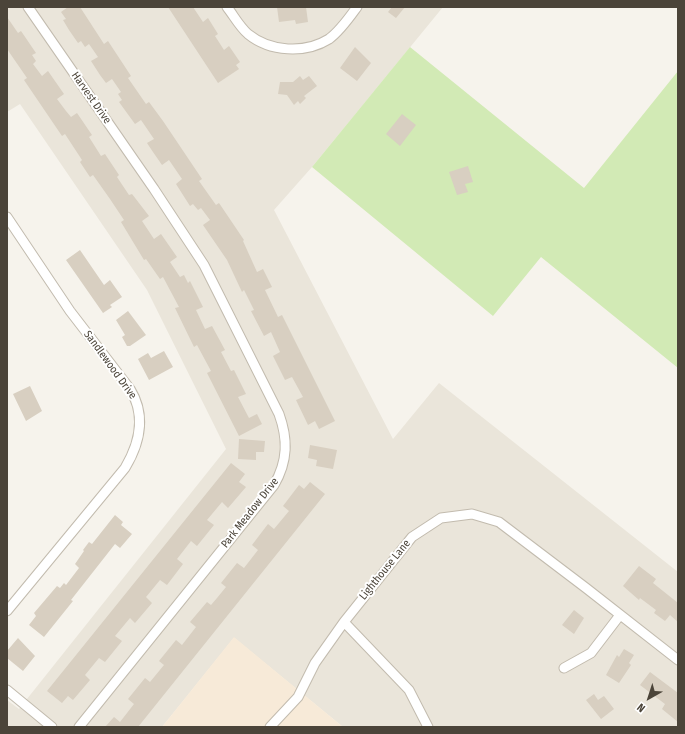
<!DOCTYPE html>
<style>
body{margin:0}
#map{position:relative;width:685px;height:734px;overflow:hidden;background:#f6f3ec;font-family:"Fira Sans Condensed",sans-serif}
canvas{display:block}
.frame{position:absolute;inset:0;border:8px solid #4b4439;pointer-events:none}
.north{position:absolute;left:629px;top:678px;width:40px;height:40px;-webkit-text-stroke:3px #fff;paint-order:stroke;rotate:219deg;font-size:11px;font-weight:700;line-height:16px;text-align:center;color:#4b4439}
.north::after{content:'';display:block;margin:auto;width:14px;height:18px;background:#4b4439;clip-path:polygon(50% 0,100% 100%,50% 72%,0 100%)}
</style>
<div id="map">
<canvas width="685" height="734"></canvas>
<div class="frame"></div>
<div class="north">N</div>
</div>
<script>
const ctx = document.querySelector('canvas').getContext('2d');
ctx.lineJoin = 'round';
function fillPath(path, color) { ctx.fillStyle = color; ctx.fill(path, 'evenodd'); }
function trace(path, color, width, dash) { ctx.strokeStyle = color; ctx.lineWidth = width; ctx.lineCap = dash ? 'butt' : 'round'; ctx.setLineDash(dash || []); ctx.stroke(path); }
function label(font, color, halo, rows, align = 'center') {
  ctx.font = font + ' "Fira Sans Condensed",sans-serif'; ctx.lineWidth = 4; ctx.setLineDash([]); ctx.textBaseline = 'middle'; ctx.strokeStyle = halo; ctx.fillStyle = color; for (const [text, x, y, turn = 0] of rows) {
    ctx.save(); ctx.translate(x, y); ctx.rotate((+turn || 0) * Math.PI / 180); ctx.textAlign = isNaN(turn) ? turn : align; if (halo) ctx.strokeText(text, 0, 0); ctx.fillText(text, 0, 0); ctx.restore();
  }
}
fillPath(new Path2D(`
 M7 7H443L312 167 274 210 393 439 439 383 678 572V727H343L234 638 162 727H7V700L19 709 226 449 147 290 20 104 7 112Z`), '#eae5da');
fillPath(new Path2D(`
 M234 637 343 727H162Z`), '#f7ead8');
fillPath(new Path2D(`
 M410 47 584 188 678 71V368L541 257 493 316 312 167Z`), '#d2eab5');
fillPath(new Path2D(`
 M68 7H80L104 44 108 41 131 76 128 78 146 104 149 102 163 121 202 179 199 181 216 205 219 203 244 240 243 241 257 272 263 269 272 287 265 290 278 317 282 315 335 421 319 429 315 421 308 425 296 400 303 397 292 377 285 380 273 356 280 352 271 332 264 336 251 311 254 310 244 290 242 292 227 260 203 225 210 220 201 208 198 210 193 204 190 206 176 184 182 179 169 160 162 165 153 152 147 143 154 139 141 120 135 124 119 102 122 100 118 94 121 92 112 79 106 83 100 75 91 61 98 57 89 44 85 47 81 41 78 43 69 30 63 20 66 19 61 12Z
 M168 7H193L203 22 208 18 218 34 215 36 224 50 229 46 240 62 236 65 239 69 218 83Z
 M277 7H306L308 22 296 24 295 20 279 22Z
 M392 7H405L396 18 388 12Z
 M7 17 18 33 21 31 36 53 32 55 36 61 33 64 42 76 48 71 64 94 57 99 66 111 71 117 77 113 92 135 89 137 101 156 105 154 119 175 117 177 129 195 132 194 149 216 142 221 154 239 161 234 177 257 170 262 180 277 184 275 188 283 190 281 203 307 196 310 205 329 212 326 225 350 221 352 231 371 234 370 246 394 238 397 249 418 257 414 262 424 239 436 207 373 211 371 197 345 194 347 175 308 179 307 163 277 160 279 146 259 144 260 121 222 124 220 110 199 93 175 90 177 80 162 82 160 65 134 62 136 24 80 27 78 7 49Z
 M355 47 371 63 357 81 340 68Z
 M300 76 303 80 309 76 317 86 304 96 306 98 300 104 298 101 294 105 287 95 278 94 280 82H293Z
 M402 114 416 125 400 146 386 134Z
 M468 166 473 182 465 184 468 192 457 195 449 172Z
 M80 250 104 285 110 280 122 297 110 305 112 307 103 313 66 260Z
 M128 311 146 335 130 346H127L122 337 125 335 116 320Z
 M164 351 173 367 149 380 138 359 148 353 151 358Z
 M30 386 42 411 26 421 13 394Z
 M239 439 265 441 264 452H256V460L238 459Z
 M310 445 337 450 333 469 316 466 317 460 308 458Z
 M231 463 245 474 239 482 246 487 228 508 222 502 207 520 214 525 197 546 191 541 177 559 183 564 167 585 160 580 146 597 152 603 135 623 130 618 115 636 122 641 105 662 99 658 85 675 90 680 73 700 68 696 62 703 47 691Z
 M310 482 325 494 138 727H105L114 717 120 722 134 704 128 699 145 678 150 682 164 665 159 661 176 640 182 645 196 627 190 622 207 602 211 605 217 598 226 587 221 583 237 563 244 568 258 550 252 545 268 524 274 529 289 511 283 506 299 485 304 489Z
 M115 515 123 522 121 525 132 534 120 548 115 544 71 600 73 601 44 637 29 625 36 616 34 613 57 586 60 588 64 583 66 585 79 568 75 564 84 551 83 550 89 542 92 544Z
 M639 566 656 579 653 583 678 603V622L670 615 665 621 654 613 656 610 640 598 639 600 623 586Z
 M574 610 584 618 574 634 562 625Z
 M18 638 35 656 23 671 7 658V651Z
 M624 649 634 655 629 663 631 665 619 683 606 675 617 655 619 657Z
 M650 672 678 693V722L662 709 665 704 640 685Z
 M594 694 598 700 604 696 614 709 601 719 586 700Z`), '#d8cfc1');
const minor = new Path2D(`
 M28 7 154 189 204 265 279 414C288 439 288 461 274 485L79 727
 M227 7C234 16 239 26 248 34 270 52 305 54 329 39 340 31 349 18 357 7
 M7 217 70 311 130 389C146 415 140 443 125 468L7 611
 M344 622 409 690 428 727
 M564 668 591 653 620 615
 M7 690 52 727
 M270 727 298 697 315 663 344 622 412 537 441 518 472 514 499 522 586 588 678 660`);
trace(minor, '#c2bbae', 11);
trace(minor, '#fff', 9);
label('11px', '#4b4439', '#fff', [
 ["Harvest Drive",91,98,55],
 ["Sandlewood Drive",110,365,54],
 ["Park Meadow Drive",250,513,-52],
 ["Lighthouse Lane",385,570,-51]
]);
</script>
